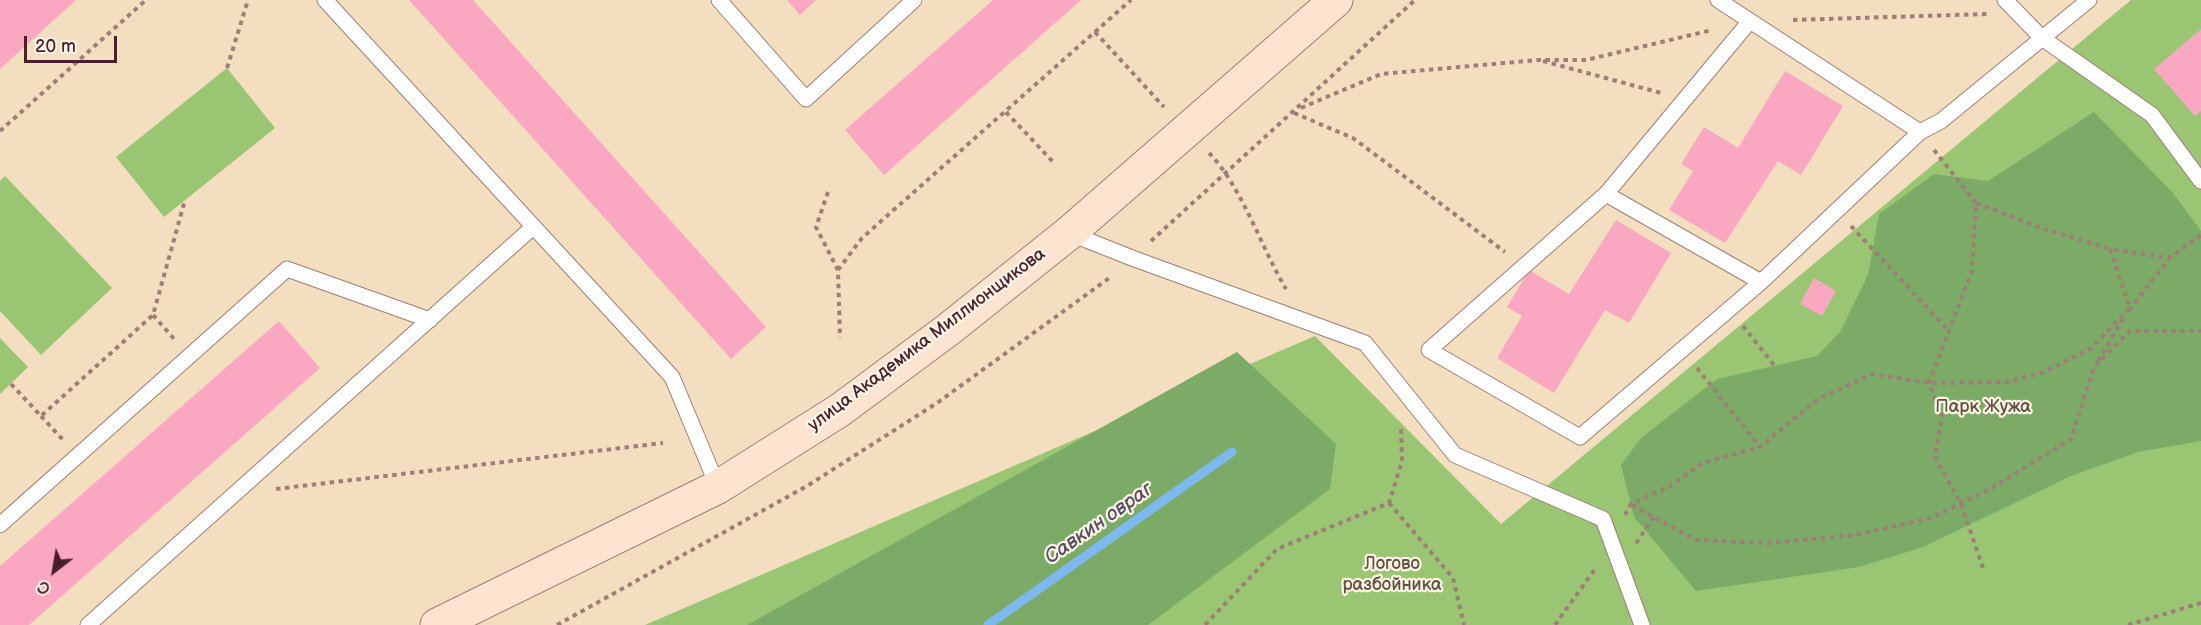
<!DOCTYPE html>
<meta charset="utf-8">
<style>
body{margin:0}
#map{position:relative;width:2201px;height:625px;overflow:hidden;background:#f3dec0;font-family:"Balsamiq Sans",sans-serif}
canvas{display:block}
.north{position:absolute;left:24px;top:541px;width:60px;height:60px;-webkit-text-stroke:4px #fcf5e5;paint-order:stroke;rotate:211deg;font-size:16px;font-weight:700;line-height:24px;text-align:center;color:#4a1f2b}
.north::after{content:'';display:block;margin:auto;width:21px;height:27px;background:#4a1f2b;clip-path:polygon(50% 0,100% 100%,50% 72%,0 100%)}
.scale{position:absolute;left:24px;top:36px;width:93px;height:27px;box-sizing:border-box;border:3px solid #4a1f2b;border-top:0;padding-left:8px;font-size:18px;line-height:21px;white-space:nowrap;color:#4a1f2b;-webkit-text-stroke:4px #fcf5e5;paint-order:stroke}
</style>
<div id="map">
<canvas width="2201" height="625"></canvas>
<div class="north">С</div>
<div class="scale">20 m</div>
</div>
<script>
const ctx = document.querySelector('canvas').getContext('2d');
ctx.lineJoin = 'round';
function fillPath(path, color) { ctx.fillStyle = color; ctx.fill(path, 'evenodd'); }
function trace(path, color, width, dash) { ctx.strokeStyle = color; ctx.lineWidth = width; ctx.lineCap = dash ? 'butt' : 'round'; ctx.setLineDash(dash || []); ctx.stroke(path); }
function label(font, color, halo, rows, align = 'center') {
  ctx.font = font + ' "Balsamiq Sans",sans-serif'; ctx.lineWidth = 4.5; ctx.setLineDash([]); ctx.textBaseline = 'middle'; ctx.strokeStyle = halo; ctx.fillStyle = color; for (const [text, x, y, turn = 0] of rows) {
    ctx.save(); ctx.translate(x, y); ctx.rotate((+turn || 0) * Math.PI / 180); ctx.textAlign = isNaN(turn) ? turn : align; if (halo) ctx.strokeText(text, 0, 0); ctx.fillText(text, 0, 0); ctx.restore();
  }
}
fillPath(new Path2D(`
 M2131 0H2201V625H645L1315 336 1501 524Z
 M227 68 275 128 164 217 116 157Z
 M5 176 112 288 41 355 0 311V181Z
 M0 338 28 367 0 394Z`), '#9ac674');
fillPath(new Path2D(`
 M2094 112 2173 193 2201 231V441L2138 452 2071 476 1923 547 1859 567 1696 591 1634 517 1621 465 1641 438 1717 379 1817 356 1840 332 1868 275 1879 214 1934 174 1988 181Z
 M1237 352 1336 444 1330 489 1148 625H747Z`), '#7bab66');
trace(new Path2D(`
 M988 625 1232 452`), '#7db9ef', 9);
fillPath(new Path2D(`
 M0 0H76L0 69Z
 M409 0H473L766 327 731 359Z
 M787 0H816L800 15Z
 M993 0H1081L884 175 845 130Z
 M2201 29V111L2195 116 2154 69Z
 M1785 71 1843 106 1801 175 1778 161 1725 243 1669 210 1693 171 1681 164 1704 127 1738 148Z
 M1616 220 1671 253 1629 323 1605 310 1554 393 1497 358 1522 316 1507 307 1529 270 1569 294Z
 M1814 278 1836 291 1822 316 1800 304Z
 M279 321 320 368 29 625H0V566Z`), '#faa7c2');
const lane = new Path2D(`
 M325 0 672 377 718 487
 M719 0 806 99 914 0
 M1718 0 1920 132
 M2005 0 2042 38 2152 115 2201 181
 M1750 21 1606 194 1429 350 1580 437 1761 282 1920 132 1941 121 2089 0
 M1606 194 1761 282
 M1069 233 1132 258 1365 343 1455 455 1603 519 1642 625
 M0 525 287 269 430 320
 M88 625 533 227`);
const secondary = new Path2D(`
 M437 625 718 487 840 410 949 329 1069 233 1336 0`);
trace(lane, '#9e7e76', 17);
trace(secondary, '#9e7e76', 35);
trace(new Path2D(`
 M1793 20 1987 14
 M1095 32 1164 107
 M1543 61 1661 93
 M227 68 248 0
 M1301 108 1381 74 1538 60H1586L1712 30
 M1006 112 1055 164
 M1294 113 1353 138 1505 252
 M0 131 146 0
 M1934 150 1976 203
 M1209 153C1242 187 1261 247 1286 289
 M828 192 816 227 838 270 840 338
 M1851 226 1949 331
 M1151 241 1415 0
 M838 270 862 238 1131 0
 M2129 310 2169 259
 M153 315 175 340
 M1743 326 1774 365
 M2098 361 2125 316
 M1697 368 1760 447
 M11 384 41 416 153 315 185 200
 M41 416 63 440
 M276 489 663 443
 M1389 503 1453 578 1464 625
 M1632 505 1696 540 1768 543 1855 535 1931 518 1992 488 2071 439 2094 367 2130 331H2201
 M1625 515 1631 504 1670 486 1703 463 1760 447 1818 399 1872 374 1929 383 2007 382 2041 373 2090 349 2130 308 2110 249 2169 258 2201 235
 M1636 543 1654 517
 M1983 568 1961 504 1935 457 1942 416 1929 383 1972 271 1976 203 2041 228 2110 249
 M557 625 807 486 937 403 1112 276
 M1205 625 1277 549 1389 503 1402 461 1401 425
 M1555 625 1595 569
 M2128 625 2201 603`), '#9e7e76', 4, [4.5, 4.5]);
trace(lane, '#fff', 15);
trace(secondary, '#fde4d1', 33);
label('18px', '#4a1f2b', '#fcf5e5', [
 ["улица Академика Миллионщикова",927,340,-37]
]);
label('18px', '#625141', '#fcf5e5', [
 ["Парк Жужа",1983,407],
 ["Логово",1392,564],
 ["разбойника",1392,585]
]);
label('italic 20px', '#594d66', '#fcf5e5', [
 ["Савкин овраг",1099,524,-35]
]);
</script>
